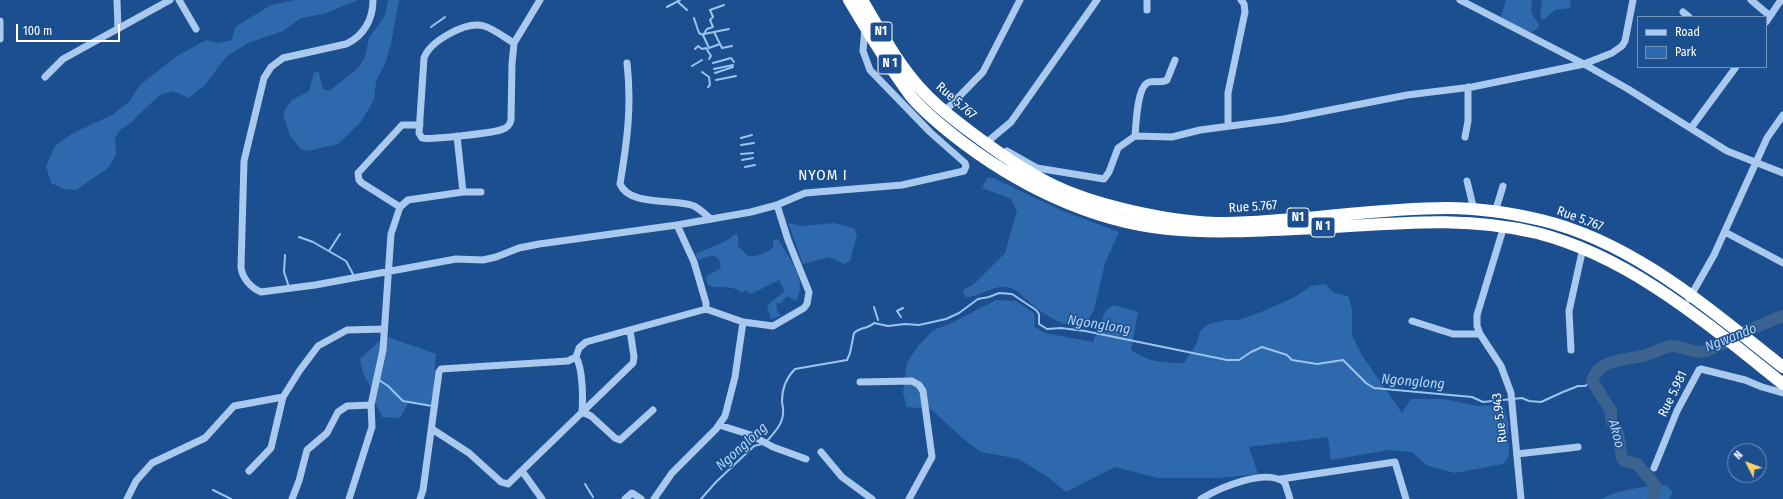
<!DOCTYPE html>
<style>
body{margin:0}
#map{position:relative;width:1783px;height:499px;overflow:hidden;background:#1b4f8f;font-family:"Fira Sans Condensed",sans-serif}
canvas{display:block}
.legend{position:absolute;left:1637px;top:16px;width:130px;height:52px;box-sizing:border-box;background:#1b4f8f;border:1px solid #7695bc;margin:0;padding:5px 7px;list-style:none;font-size:12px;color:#fff}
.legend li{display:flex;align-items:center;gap:8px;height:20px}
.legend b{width:20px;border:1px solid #7695bc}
.north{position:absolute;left:1727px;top:443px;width:40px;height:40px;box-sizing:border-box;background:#1b4f8f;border:1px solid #7695bc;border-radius:50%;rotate:312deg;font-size:11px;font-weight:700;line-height:16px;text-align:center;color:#fff}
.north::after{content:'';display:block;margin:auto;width:14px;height:18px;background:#ffd166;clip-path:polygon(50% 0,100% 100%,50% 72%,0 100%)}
.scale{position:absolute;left:16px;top:24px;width:104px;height:18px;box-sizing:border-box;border:2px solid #fff;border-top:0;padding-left:5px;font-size:12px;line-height:14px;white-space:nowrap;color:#fff;-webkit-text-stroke:3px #1b4f8f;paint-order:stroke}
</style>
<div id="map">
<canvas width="1783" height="499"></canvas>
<ul class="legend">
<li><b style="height:5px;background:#a9c9ee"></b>Road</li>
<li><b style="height:11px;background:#2e69ad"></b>Park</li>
</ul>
<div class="north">N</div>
<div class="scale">100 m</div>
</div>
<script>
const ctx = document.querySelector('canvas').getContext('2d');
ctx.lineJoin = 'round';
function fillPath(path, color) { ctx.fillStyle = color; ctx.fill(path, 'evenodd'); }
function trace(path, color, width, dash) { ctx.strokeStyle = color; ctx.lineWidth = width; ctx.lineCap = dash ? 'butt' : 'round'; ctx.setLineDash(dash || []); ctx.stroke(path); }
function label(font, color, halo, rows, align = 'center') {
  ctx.font = font + ' "Fira Sans Condensed",sans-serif'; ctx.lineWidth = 3; ctx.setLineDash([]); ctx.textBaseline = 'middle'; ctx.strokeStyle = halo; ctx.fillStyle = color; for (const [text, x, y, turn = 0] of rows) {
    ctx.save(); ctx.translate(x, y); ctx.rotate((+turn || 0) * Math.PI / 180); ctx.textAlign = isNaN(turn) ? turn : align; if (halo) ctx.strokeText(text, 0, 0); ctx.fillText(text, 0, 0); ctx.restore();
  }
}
fillPath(new Path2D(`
 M358 0 324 14 301 18 283 31 248 43 226 57 204 86 189 98 173 91 160 95 137 116 131 123 120 130 115 139 116 155 108 168 76 190 64 189 51 183 46 166 55 146 73 133 112 115 129 102 140 85 177 56 206 40 218 43 232 40 235 27 271 5 295 0Z
 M388 0H399L391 44 385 64 376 81 374 100 361 122 338 144 307 151 301 149 290 136 284 117V111L292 100 309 91 314 72H319L323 89 329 91 358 68 365 57 369 38 385 16Z
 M1506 0H1532L1531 12 1539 25 1536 30C1527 36 1509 23 1501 17Z
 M1542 0H1571L1570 8 1555 10 1543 20 1540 17Z
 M987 178H993L1063 211 1119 232 1105 263 1094 310 1088 321 1076 327C1056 322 1046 316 1030 303 1025 298 1019 292 1013 289 996 281 981 298 965 297L963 290 974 284 1005 253 1017 211 1011 199 982 188Z
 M788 223 803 226 834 223 854 228 857 235 850 261 844 264 829 257 803 264Z
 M736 234 738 236V246L748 256C757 257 767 253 773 247V241L778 239C788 258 809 280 796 301L787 296 781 303H776L777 311 781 316 771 319 767 305 785 291 779 280 751 294 746 291 741 292C731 284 717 290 708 285L706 278 707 276 721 268 719 259 713 255 698 260 695 254 724 242Z
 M1325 284 1334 293 1348 296 1352 309V335L1361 354 1402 413 1411 399H1444L1478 406 1503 405 1508 422 1509 456 1503 464 1455 473 1426 465 1412 452 1389 450 1331 460 1328 437 1249 447 1258 474 1217 478H1158L1115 467 1066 492 1049 478 1019 459 981 452 961 437 931 409 907 407 903 393 907 363 918 346 933 330 952 323 996 300 1016 301 1034 313 1035 327 1045 333 1093 342 1106 310 1114 305 1138 312 1131 350C1148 362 1164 363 1184 363L1197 343 1200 331 1208 324 1226 320H1239L1261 312 1293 298 1311 286Z
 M385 336 436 354 432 405 409 402 400 418 382 417 375 402 374 394 363 373 360 359Z
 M1666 485 1673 492 1669 499H1602C1620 488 1645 487 1666 485Z`), '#2e69ad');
trace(new Path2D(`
 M678 2 687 10
 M667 7 680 0
 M694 18 699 33 703 35 709 48 720 44
 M431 27 445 17
 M714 32 722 48 732 46
 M704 34 729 29
 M703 35 707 29 713 27 710 20 713 17 710 10 724 5
 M695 49 698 46 702 49 706 48 711 56 709 59
 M713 63 731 58 734 62
 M692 66 702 60
 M714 69 733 65
 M702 72 709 77 710 85 708 87
 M715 73 733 67
 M716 80 736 76
 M741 138 752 135
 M741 145 754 143
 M741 154 753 153
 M742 160 753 158
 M745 167 755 165
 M299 237 313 242 346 261 354 276
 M329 251 340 234
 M285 255 284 272 289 287
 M874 307 878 320
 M901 317 897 311 903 308
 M379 380 388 386 403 401 432 406
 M767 441C774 433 783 424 783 413 784 409 782 405 782 401 782 389 787 377 795 369L847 360 850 353 854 333C860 327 868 329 874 323L888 326 905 324 919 325 946 319 959 313 978 299 989 297 999 293 1012 294 1036 310 1039 314V324L1047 329 1061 328 1085 331 1227 360H1239L1251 352 1262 347 1287 355 1292 360 1317 364 1343 360 1366 383 1374 388 1472 397 1483 402 1522 398 1529 401 1541 402 1563 392 1578 386H1585L1592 381
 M585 484 593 497
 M213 490 231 499
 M701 499 716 482 754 446 762 444`), '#9cc4f0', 2);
trace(new Path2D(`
 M1653 499 1655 485 1637 464 1625 461 1622 458 1618 433 1611 420V411L1592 381C1600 357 1626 361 1646 355 1654 353 1663 347 1672 346 1682 346 1695 354 1705 351 1732 341 1756 325 1783 316`), '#3c6290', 12);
trace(new Path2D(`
 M117 0 118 29
 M179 0 196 29
 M373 0C373 19 364 36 346 44L283 58 271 67 264 78 244 161 241 267C242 278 251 288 261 292L315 285 456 259 483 260 496 257 519 248 539 244 677 225 751 212 777 205 805 193 902 185 964 171 966 166 965 163 930 132 870 70 863 51 865 27
 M1147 0V10
 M1460 0 1584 64 1628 89 1727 151 1783 173
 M1751 0 1770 16
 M1683 12 1689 17
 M0 21V39
 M1766 22 1781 0
 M514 43C505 38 494 29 484 26 466 21 430 41 424 58L419 133 422 138C429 140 495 133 503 129 507 128 510 124 511 120L512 64 514 43 540 0
 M627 63C632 106 627 142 620 184 630 207 674 198 694 206 700 209 706 215 711 219
 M45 77 63 59 170 0
 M944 112 983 72 1020 0
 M1228 126V93L1245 12 1244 4 1241 0
 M1691 128 1736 67
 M457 136 463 192
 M1135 136C1136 125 1137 91 1146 84 1151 79 1161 84 1167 80L1175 60
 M1465 137 1468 121V87
 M986 143 1011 122 1097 0
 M1007 151 1037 168 1104 179 1109 172 1118 148 1135 136 1172 137 1200 130 1284 119 1407 95 1472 87 1584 64 1612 53 1622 46 1625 41 1633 0
 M1467 181 1474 210
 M400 207 362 183 359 180 358 173 402 125H420
 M1495 212 1503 186
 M677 225 694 262 706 303V309
 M1504 226 1477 315V326L1480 334 1501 366 1511 393 1521 499
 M1725 232 1783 263
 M1689 299 1714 255 1767 138 1783 115
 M1412 321 1453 334H1480
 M1571 350 1569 311 1583 248
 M576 357C583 369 583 398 582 412
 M860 382 912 381 919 385 923 391 932 457 909 499
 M582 412 591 416 615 438 620 440 653 410
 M719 425 751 435 773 447 806 459
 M432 429 469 453 501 482 508 484 633 363 634 357 630 330
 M821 452 842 477 872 499
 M1517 454 1578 447
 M1654 468 1677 411 1699 370 1701 369 1745 380 1762 387 1783 393
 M249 471 271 448 283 397 300 370 318 346 347 330 384 329
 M522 471 542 499
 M1281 479 1395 462 1406 499
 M127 499 136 481 152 463 205 438 234 406 283 397
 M292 499 299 481 307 450 327 433 338 412 347 406 371 405
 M349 499 372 427 371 405 383 350 391 234 400 207 408 200 463 192H481
 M420 499 423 490 439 372 441 369 568 361 576 357 579 348 586 342 706 309 743 322 773 326 804 308 807 304 809 292 788 240 777 205
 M625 499 632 493 641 499
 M654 499 672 473 716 429 725 416 735 377 743 322
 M1201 499C1219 488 1267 467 1285 483L1290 499`), '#a9c9ee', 7);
trace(new Path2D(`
 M849 0C868 32 888 65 910 95 922 110 938 123 953 135 1014 183 1089 221 1168 229 1218 234 1268 230 1318 228 1392 224 1464 215 1537 233 1631 257 1709 325 1783 384
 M862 0C880 30 896 62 920 88 935 105 953 119 972 133 996 151 1020 168 1047 182 1093 206 1174 223 1226 223 1300 222 1373 208 1447 208 1478 208 1511 213 1541 220 1634 242 1710 310 1783 367`), '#fff', 12);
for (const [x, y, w] of [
 [881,32,22],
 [890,64,24],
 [1298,218,22],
 [1323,227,24]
]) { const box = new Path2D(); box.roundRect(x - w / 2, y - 10, w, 20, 3); ctx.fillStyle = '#1b4f8f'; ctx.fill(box); trace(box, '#fff', 1); }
label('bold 12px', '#fff', null, [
 ["N1",881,32],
 ["N 1",890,64],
 ["N1",1298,218],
 ["N 1",1323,227]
]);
label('13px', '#fff', '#1b4f8f', [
 ["Rue 5.767",956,101,41],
 ["Rue 5.767",1253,207,-4],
 ["Rue 5.767",1580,219,20],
 ["Rue 5.981",1673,394,-64],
 ["Rue 5.943",1500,418,-97]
]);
label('italic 14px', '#b5d3f5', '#1b4f8f', [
 ["Ngonglong",1099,325,9],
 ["Ngwando",1731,338,-22],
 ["Ngonglong",1413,382,5],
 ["Akoo",1616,434,75],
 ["Ngonglong",742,447,-42]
]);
ctx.letterSpacing = '1px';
label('15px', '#fff', '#1b4f8f', [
 ["NYOM I",823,176]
]);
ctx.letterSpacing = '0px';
</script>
